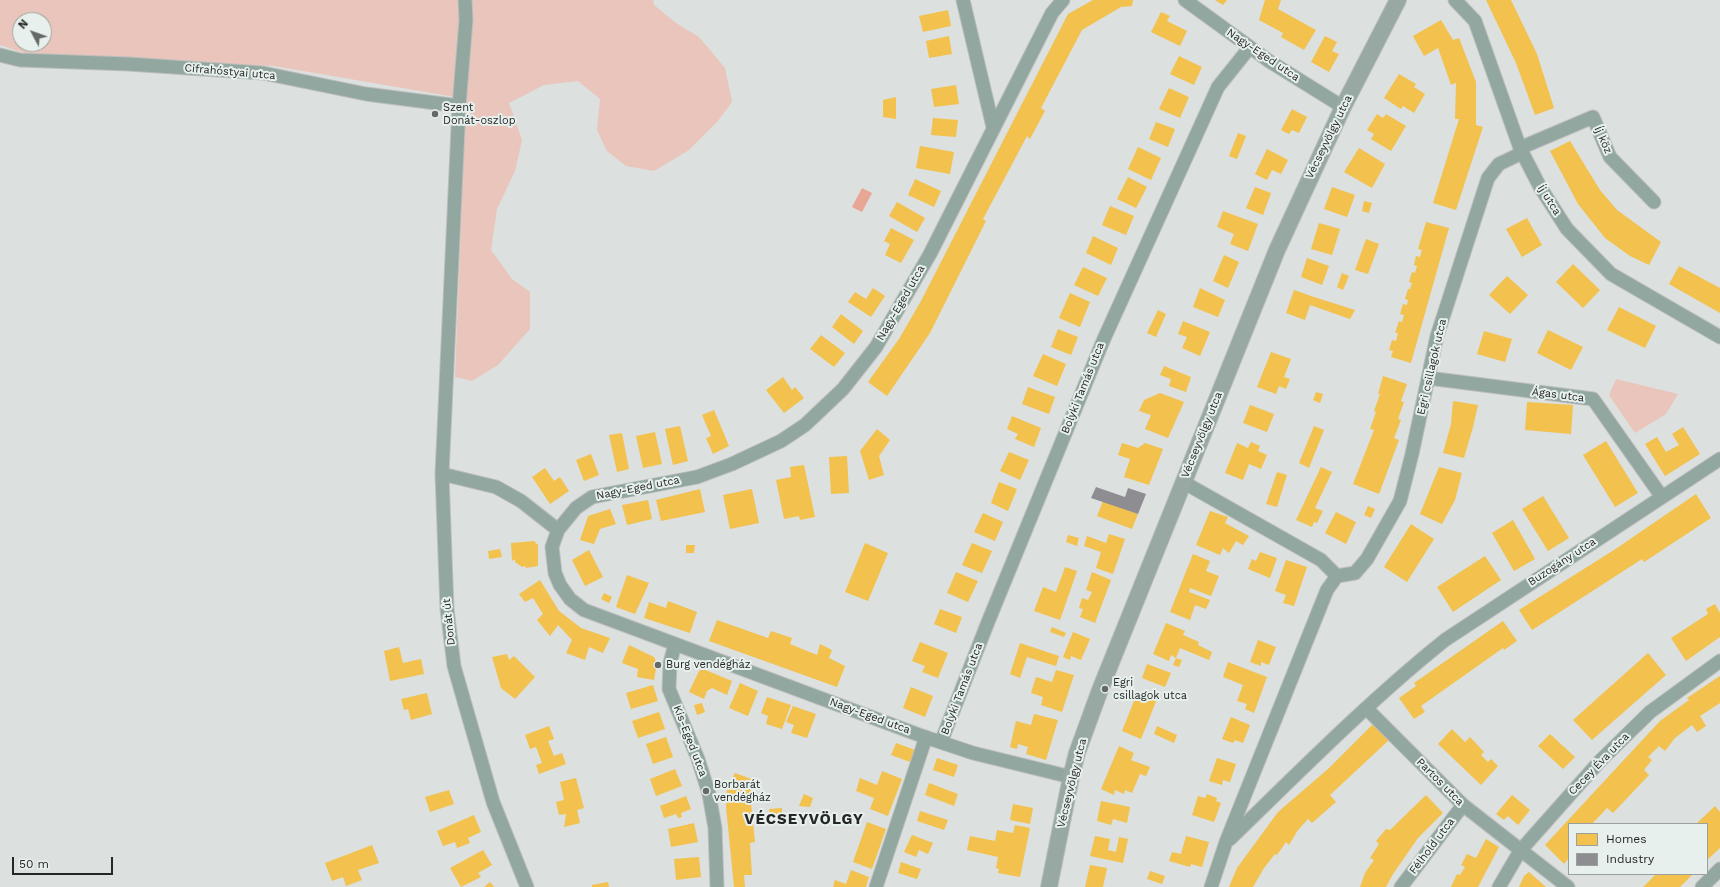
<!DOCTYPE html>
<meta charset="utf-8">
<style>
body{margin:0}
#map{position:relative;width:1720px;height:887px;overflow:hidden;background:#dce0de;font-family:"Work Sans",sans-serif}
canvas{display:block}
.legend{position:absolute;left:1568px;top:823px;width:140px;height:52px;box-sizing:border-box;background:#e7f0ec;border:1px solid #99a09d;margin:0;padding:5px 7px;list-style:none;font-size:12px;color:#242726}
.legend li{display:flex;align-items:center;gap:8px;height:20px}
.legend b{width:20px;border:1px solid #99a09d}
.north{position:absolute;left:12px;top:12px;width:40px;height:40px;box-sizing:border-box;background:#e7f0ec;border:1px solid #99a09d;border-radius:50%;rotate:311deg;font-size:11px;font-weight:700;line-height:16px;text-align:center;color:#242726}
.north::after{content:'';display:block;margin:auto;width:14px;height:18px;background:#646866;clip-path:polygon(50% 0,100% 100%,50% 72%,0 100%)}
.scale{position:absolute;left:12px;top:857px;width:101px;height:18px;box-sizing:border-box;border:2px solid #242726;border-top:0;padding-left:5px;font-size:12px;line-height:14px;white-space:nowrap;color:#242726;-webkit-text-stroke:3px #e7f0ec;paint-order:stroke}
</style>
<div id="map">
<canvas width="1720" height="887"></canvas>
<ul class="legend">
<li><b style="height:11px;background:#f2c14e"></b>Homes</li>
<li><b style="height:11px;background:#8d8d92"></b>Industry</li>
</ul>
<div class="north">N</div>
<div class="scale">50 m</div>
</div>
<script>
const ctx = document.querySelector('canvas').getContext('2d');
ctx.lineJoin = 'round';
function fillPath(path, color) { ctx.fillStyle = color; ctx.fill(path, 'evenodd'); }
function trace(path, color, width, dash) { ctx.strokeStyle = color; ctx.lineWidth = width; ctx.lineCap = dash ? 'butt' : 'round'; ctx.setLineDash(dash || []); ctx.stroke(path); }
function label(font, color, halo, rows, align = 'center') {
  ctx.font = font + ' "Work Sans",sans-serif'; ctx.lineWidth = 4; ctx.setLineDash([]); ctx.textBaseline = 'middle'; ctx.strokeStyle = halo; ctx.fillStyle = color; for (const [text, x, y, turn = 0] of rows) {
    ctx.save(); ctx.translate(x, y); ctx.rotate((+turn || 0) * Math.PI / 180); ctx.textAlign = isNaN(turn) ? turn : align; if (halo) ctx.strokeText(text, 0, 0); ctx.fillText(text, 0, 0); ctx.restore();
  }
}
fillPath(new Path2D(`
 M0 0H653L654 5 676 23 699 37 725 68 732 102 717 122 689 150 654 171 626 166 607 151 597 130 600 99 578 81 544 85 509 103 522 140 515 171 497 209 491 250 512 279 530 292V329L498 365 472 381 455 377 462 200 461 98 274 66 33 56 0 45ZM20 20H44V44H20Z
 M1616 379 1678 394 1666 414 1635 433 1609 395Z`), '#e9c5bb');
fillPath(new Path2D(`
 M862 188 872 193 862 212 852 207Z`), '#e8a695');
fillPath(new Path2D(`
 M1093 0H1133L1132 6 1121 7 1082 30 1041 108 1045 111 1030 139 1027 136 983 219 986 221 930 333 887 396 868 382 899 339 921 301 1068 14Z
 M1215 0H1227L1223 5Z
 M1265 0H1281L1278 9 1316 30 1304 50 1281 37 1283 33 1259 20Z
 M1486 0H1511L1537 54 1554 108 1535 115 1516 63Z
 M948 10 951 26 923 32 919 16Z
 M1161 12 1170 16 1167 21 1187 31 1180 46 1151 32Z
 M1441 20 1453 40 1459 38 1476 82V125L1483 127 1456 210 1433 203 1459 119H1455L1456 83 1451 85 1438 48 1424 56 1413 36Z
 M949 36 952 54 929 58 926 41Z
 M1325 36 1337 42 1332 51 1339 54 1329 72 1311 62Z
 M1179 56 1202 67 1194 85 1170 74Z
 M1399 74 1416 84 1414 87 1425 94 1414 113 1403 106 1401 109 1384 98Z
 M956 85 959 104 934 107 931 89Z
 M1169 88 1189 97 1180 118 1159 109Z
 M896 97V119L883 117V100Z
 M1292 109 1307 117 1299 133 1292 130 1289 134 1281 130Z
 M1377 114 1383 118 1386 114 1406 126 1391 151 1371 139 1374 134 1367 130Z
 M933 118 958 120 956 137 931 135Z
 M1156 122 1175 129 1168 147 1149 139Z
 M1238 133 1246 136 1237 159 1229 156Z
 M1570 141 1600 190 1617 210 1661 242 1649 265 1630 256 1605 238 1578 204 1550 151Z
 M920 146 954 152 950 174 916 168Z
 M1138 147 1161 158 1151 180 1128 169Z
 M1359 148 1385 164 1372 188 1344 172Z
 M1267 149 1288 160 1281 174 1272 170 1267 180 1255 174Z
 M1128 177 1147 187 1136 208 1117 199Z
 M915 179 941 191 934 207 908 195Z
 M1255 187 1271 193 1263 215 1246 208Z
 M1332 187 1355 195 1347 217 1324 209Z
 M1364 201 1372 203 1369 213 1362 211Z
 M897 202 925 218 917 232 889 216Z
 M1110 206 1134 216 1126 235 1102 225Z
 M1223 211 1258 224 1248 251 1230 244 1234 234 1217 227Z
 M1527 218 1542 245 1522 257 1506 229Z
 M1426 222 1449 228 1411 363 1391 357 1393 351 1389 350 1392 340 1396 341 1398 333H1395L1399 321 1402 322 1404 315 1400 314 1403 304 1407 305 1408 300 1405 299 1408 289H1410L1412 283 1409 282 1412 272 1415 273 1417 266 1414 265 1416 256 1420 257 1422 250 1418 249Z
 M1319 223 1340 229 1332 255 1311 249Z
 M891 228 914 240 901 263 885 255 890 244 884 241Z
 M1093 236 1118 248 1111 265 1086 253Z
 M1366 239 1379 244 1368 274 1355 270Z
 M1224 255 1239 262 1228 288 1213 281Z
 M1307 258 1329 266 1322 285 1301 277Z
 M1573 264 1600 290 1583 308 1556 282Z
 M1679 266 1720 288V313L1669 284Z
 M1083 267 1107 278 1098 296 1074 285Z
 M1342 273 1349 276 1343 290 1337 287Z
 M1507 276 1528 295 1510 314 1489 295Z
 M873 288 885 296 871 317 848 302 855 292 866 299Z
 M1200 288 1225 300 1218 317 1193 307Z
 M1294 290 1314 297 1355 310 1350 319 1310 305 1305 320 1286 313Z
 M1070 293 1090 302 1080 327 1059 318Z
 M1619 307 1656 326 1645 348 1607 330Z
 M1158 310 1166 314 1156 337 1147 333Z
 M841 314 863 331 854 344 832 327Z
 M1183 321 1210 332 1200 356 1182 348 1187 337 1178 334Z
 M1058 329 1078 337 1071 355 1051 347Z
 M1548 330 1583 347 1571 370 1537 353Z
 M1484 331 1512 339 1505 362 1477 354Z
 M821 335 845 353 834 367 810 349Z
 M1271 352 1291 359 1284 377 1290 379 1286 389 1279 386 1276 394 1257 387Z
 M1043 354 1066 364 1057 386 1033 376Z
 M1164 366 1191 377 1186 392 1169 386 1171 379 1160 375Z
 M1383 376 1407 384 1401 401 1404 402 1398 419 1401 420 1394 438 1399 440 1379 494 1353 484 1374 430 1370 429 1376 412 1374 411 1380 394H1378Z
 M783 377 792 390 795 387 804 398 784 413 766 390Z
 M1028 387 1055 397 1049 414 1022 404Z
 M1316 392 1323 394 1320 403 1313 400Z
 M1160 393 1184 402 1168 438 1145 429 1151 415 1139 411 1144 400Z
 M1453 401 1478 405 1473 427 1464 458 1443 453 1451 424Z
 M1527 402 1573 405 1571 434 1525 430Z
 M1250 405 1274 414 1267 432 1243 423Z
 M714 410 729 446 713 454 706 438 711 436 702 415Z
 M1012 416 1041 428 1034 447 1015 439 1018 434 1007 429Z
 M680 426 688 461 673 465 665 429Z
 M1314 426 1324 430 1309 468 1299 463Z
 M1683 427 1700 454 1665 476 1645 444 1657 437 1666 452 1679 445 1672 434Z
 M877 429 890 440 879 456 884 475 869 480 860 451Z
 M655 432 662 464 643 468 636 436Z
 M622 433 629 469 617 472 609 435Z
 M1606 441 1638 493 1615 507 1583 455Z
 M1251 442 1260 446 1258 451 1267 455 1261 469 1249 464 1243 480 1225 473 1237 443 1248 448Z
 M1122 443 1138 448 1145 443 1163 449 1149 485 1124 477 1130 459 1118 455Z
 M1009 452 1029 460 1020 480 1000 471Z
 M591 454 599 475 584 481 576 460Z
 M847 456 849 493 831 494 829 457Z
 M804 465 815 517 800 520 799 516 784 519 776 480 791 477 790 467Z
 M1321 467 1332 472 1315 508 1323 511 1317 523 1314 522 1312 527 1296 520Z
 M1439 467 1462 473 1455 500 1442 524 1420 514Z
 M545 468 554 481 560 477 569 491 550 504 532 477Z
 M1277 472 1287 475 1277 507 1266 504Z
 M999 482 1017 489 1008 511 991 503Z
 M700 489 705 512 661 521 656 500Z
 M752 489 759 523 730 529 723 495Z
 M1696 494 1711 518 1644 562 1642 559 1532 630 1519 610 1617 548Z
 M1543 496 1569 538 1548 551 1522 509Z
 M648 500 652 519 627 525 622 505Z
 M1103 501 1138 514 1132 529 1097 516Z
 M1368 506 1375 509 1371 518 1364 515Z
 M610 509 616 524 600 529 594 544 580 540 588 516Z
 M1210 511 1228 517 1225 523 1249 536 1243 545 1236 541 1229 553 1223 548 1220 555 1196 545Z
 M1336 512 1356 522 1346 544 1325 533Z
 M983 513 1003 522 995 541 974 532Z
 M1513 520 1535 559 1514 571 1492 533Z
 M1411 524 1434 539 1407 582 1384 567Z
 M1109 534 1125 539 1113 574 1096 568 1101 552 1084 546 1087 536 1106 543Z
 M1068 535 1079 538 1077 546 1066 542Z
 M534 541 538 545V566L526 568 525 566 522 567 515 562V559L512 561 511 543Z
 M865 543 888 553 868 601 845 592Z
 M972 543 992 551 982 573 962 565Z
 M686 545H695L694 553H686Z
 M500 549 502 557 489 559 488 551Z
 M589 550 603 577 585 586 572 560Z
 M1260 552 1277 558 1270 578 1248 569 1252 559 1256 561Z
 M1193 554 1210 561 1206 571 1219 576 1211 596 1190 588 1189 592 1210 600 1206 609 1195 605 1190 620 1170 612Z
 M1485 556 1501 580 1453 612 1437 587Z
 M1286 560 1307 567 1294 606 1283 603 1286 595 1275 591Z
 M1065 567 1077 571 1060 620 1034 611 1043 587 1056 592Z
 M956 572 978 581 968 602 947 593Z
 M1092 572 1111 580 1095 623 1080 617 1083 609 1079 608 1082 598 1088 600 1092 592 1086 590Z
 M627 575 649 583 635 614 616 607Z
 M540 580 559 611 581 628 610 638 603 653 589 647 585 660 566 653 572 640 558 625 550 636 537 620 543 614 533 598 525 602 519 594Z
 M604 593 612 597 609 603 601 599Z
 M668 601 697 612 690 633 644 618 649 602 666 608Z
 M1715 604 1720 613V637L1686 661 1671 638 1708 614 1706 609Z
 M940 609 962 617 956 633 934 624Z
 M717 620 768 638 771 631 792 638 790 644 817 655 820 644 832 650 829 658 845 666 837 687 709 641Z
 M1503 621 1517 641 1504 650 1503 648 1421 706 1425 712 1414 719 1399 698 1416 686 1414 683Z
 M1166 623 1185 631 1183 635 1199 642 1198 645 1212 652 1209 660 1180 648 1176 658 1171 655 1169 661 1153 654Z
 M1052 627 1066 633 1064 637 1050 632Z
 M1073 632 1090 639 1081 660 1071 656 1070 660 1063 657Z
 M1258 640 1276 647 1269 665 1261 662V666L1250 662Z
 M920 642 948 653 938 678 922 672 925 666 912 661Z
 M1020 643 1059 656 1056 666 1027 657 1020 678 1010 674Z
 M629 645 654 657 657 663 654 680 637 677 638 669 622 663Z
 M399 647 403 663 421 659 424 674 390 681 384 651Z
 M1648 653 1666 675 1592 740 1573 720Z
 M507 654 509 660 514 656 535 677 515 699 501 688 492 657Z
 M1176 658 1182 660 1179 667 1173 665Z
 M1228 662 1267 677 1254 713 1245 709 1247 704 1237 701 1243 685 1223 677Z
 M1147 664 1171 673 1165 687 1142 678Z
 M703 669 732 681 727 695 712 688 707 691 704 699 689 692 699 671Z
 M1056 670 1074 675 1062 712 1041 705 1043 697 1031 693 1036 677 1052 682Z
 M1720 676V703L1700 716 1706 726 1697 732 1692 725 1675 738 1665 751 1659 746 1648 757 1652 760 1644 770 1649 775 1613 813 1607 808 1592 824H1569V858L1564 864 1545 845 1660 721 1689 700 1687 698Z
 M740 683 758 691 748 716 729 708Z
 M653 685 658 701 631 709 626 693Z
 M911 687 933 696 925 717 903 708Z
 M427 693 432 714 411 720 408 709 404 710 401 699Z
 M1149 695 1157 699 1141 739 1122 731 1136 696 1146 700Z
 M767 697 791 705 782 729 766 724 768 716 761 713Z
 M702 703 705 712 697 715 694 705Z
 M793 706 816 714 807 738 791 733 794 725 786 722Z
 M659 712 665 729 638 738 632 721Z
 M1034 714 1058 720 1046 760 1026 754 1028 747 1018 744 1017 749 1010 747 1016 721 1031 725Z
 M1231 717 1250 725 1243 743 1235 740 1233 743 1222 739Z
 M1373 724 1389 740 1330 795 1336 802 1312 823 1308 819 1298 830 1289 845 1286 842 1277 855 1275 854 1264 868 1253 887H1229L1237 868 1278 812 1328 769Z
 M549 726 554 739 548 741 554 756 562 753 566 764 539 774 536 765 542 763 536 747 530 749 525 735Z
 M1157 726 1177 735 1174 743 1154 734Z
 M1452 729 1465 742 1470 737 1484 752 1481 755 1488 762 1491 759 1498 766 1481 785 1438 744Z
 M1550 734 1575 757 1563 769 1538 746Z
 M666 737 673 757 653 764 646 744Z
 M896 743 915 750 910 762 891 755Z
 M1119 746 1134 753 1131 760 1150 767 1146 776 1140 774 1132 793 1125 790 1124 794 1115 790 1114 795 1101 789Z
 M937 758 958 765 954 777 933 770Z
 M1217 758 1236 764 1230 782 1223 780 1222 785 1209 781Z
 M675 769 682 786 656 796 650 779Z
 M882 771 902 779 888 816 870 809 874 798 856 791 860 778 877 785Z
 M735 773 754 780 750 793 755 842 750 843 752 875H744L745 887H734L726 807 727 788Z
 M576 778 584 808 577 810 580 823 564 827 566 814 559 815 556 802 564 800 560 782Z
 M929 783 958 794 954 806 925 795Z
 M449 790 454 804 430 812 425 797Z
 M804 794 813 798 810 807 799 806Z
 M1207 794 1217 798 1216 801 1221 803 1214 822 1192 815 1198 796 1205 798Z
 M1426 795 1443 813 1418 838 1393 874 1386 887H1360L1365 873 1374 860 1370 858 1379 844 1376 841 1386 829 1390 830Z
 M1512 795 1530 810 1518 825 1508 816 1504 820 1496 814Z
 M686 796 691 809 681 813 682 817 678 818 676 814 664 818 660 806Z
 M1101 801 1130 807 1127 823 1113 819 1111 825 1097 821Z
 M1013 804 1033 808 1030 824 1010 820Z
 M1715 806 1720 812V848L1707 860V824H1696Z
 M782 808V816L770 817 769 809Z
 M920 811 948 820 944 830 917 821Z
 M474 815 481 832 468 838 470 843 457 848 455 842 443 846 437 831Z
 M867 822 886 829 872 869 853 862Z
 M694 823 698 842 671 847 668 829Z
 M1015 825 1030 828 1020 877 998 873 999 869 996 868 998 857 967 850 970 836 995 841 997 830 1013 833Z
 M912 835 933 843 928 854 919 850 916 857 904 852Z
 M1095 836 1110 839 1108 850 1116 852 1119 837 1128 839 1123 863 1090 856Z
 M1186 836 1209 842 1202 867 1191 864 1190 867 1169 861 1172 852 1181 854Z
 M1486 839 1499 847 1478 887H1451L1457 874 1460 875 1465 867 1461 865 1467 854 1476 858Z
 M372 845 379 863 358 870 362 880 346 886 343 877 332 881 325 863Z
 M483 850 492 865 478 873 481 877 461 887 450 868Z
 M699 857 701 877 676 880 674 859Z
 M901 862 921 869 917 879 898 873Z
 M1090 865 1107 868 1103 887H1085Z
 M851 870 869 877 866 887H833L835 880 846 884Z
 M1150 871 1165 876 1162 884 1147 879Z
 M1529 872 1546 887H1519L1524 876Z
 M1656 874H1693L1680 887H1643Z
 M490 882 494 887H484Z
 M608 882 609 887H592V885Z`), '#f2c14e');
fillPath(new Path2D(`
 M1096 487 1125 497 1128 488 1146 494 1138 514 1091 498Z`), '#8d8d92');
const minor = new Path2D(`
 M465 0 466 20 459 106 442 474 447 609 454 666 493 802 527 887
 M963 0 993 127
 M1063 0 1052 13 930 254 876 347 843 389 805 425 781 441 732 464 697 477 592 497 576 508 558 530 552 547 555 573 560 585 570 599 584 610 922 736 973 753 1071 777
 M1185 0 1269 61 1343 107
 M1455 0 1475 21 1520 148 1540 187 1567 229 1611 274 1720 337
 M0 55 20 60 128 64 263 73 366 94 459 106
 M1520 148 1593 117 1610 157 1654 202
 M1428 378 1593 399 1662 497
 M442 474 496 487 521 501 558 530
 M1183 482 1321 560 1337 576
 M675 644 670 663 669 689 698 759 709 794 715 828 717 887
 M1366 708 1463 805 1568 887
 M941 742 988 622 1103 341 1218 87 1250 47
 M1230 839C1300 771 1369 701 1445 640L1720 459
 M876 887 926 737
 M1211 887 1226 842 1327 590 1337 576 1355 573 1367 559 1400 501 1412 454 1437 336 1488 178 1499 164 1522 153
 M1401 887 1463 805
 M1499 887 1520 851 1599 762 1650 712 1720 661
 M1702 887 1720 869`);
const major = new Path2D(`
 M1049 887 1071 777 1077 753 1100 690 1277 250 1343 107 1398 0`);
trace(minor, '#bcbebd', 15);
trace(major, '#bcbebd', 18);
trace(minor, '#91a79f', 13);
trace(major, '#97a9a2', 16);
for (const [x, y, r, color] of [
 [435,114,4,"#646866"],
 [658,665,4,"#646866"],
 [1105,689,4,"#646866"],
 [706,791,4,"#646866"]
]) { const dot = new Path2D(); dot.arc(x, y, r, 0, 2 * Math.PI); ctx.fillStyle = color; ctx.fill(dot); trace(dot, '#e7f0ec', 1.5); }
label('11px', '#242726', '#e7f0ec', [
 ["Nagy-Eged utca",1263,55,34],
 ["Cifrahóstyai utca",230,72,5],
 ["Vécseyvölgy utca",1329,137,-64],
 ["Íj köz",1603,140,66],
 ["Íj utca",1549,200,58],
 ["Nagy-Eged utca",901,303,-60],
 ["Egri csillagok utca",1432,367,-77],
 ["Bolyki Tamás utca",1083,388,-68],
 ["Ágas utca",1558,395,7],
 ["Vécseyvölgy utca",1202,435,-68],
 ["Nagy-Eged utca",638,488,-11],
 ["Buzogány utca",1562,562,-33],
 ["Donát út",449,622,-96],
 ["Bolyki Tamás utca",962,689,-69],
 ["Nagy-Eged utca",870,716,20],
 ["Kis-Eged utca",690,741,69],
 ["Cecey Éva utca",1599,764,-46],
 ["Partos utca",1440,782,45],
 ["Vécseyvölgy utca",1072,783,-76],
 ["Félhold utca",1432,846,-53]
]);
label('11px', '#242726', '#e7f0ec', [
 ["Szent",443,108],
 ["Donát-oszlop",443,121],
 ["Burg vendégház",666,665],
 ["Egri",1113,683],
 ["csillagok utca",1113,696],
 ["Borbarát",714,785],
 ["vendégház",714,798]
], 'left');
ctx.letterSpacing = '1px';
label('bold 15px', '#242726', '#e7f0ec', [
 ["VÉCSEYVÖLGY",804,820]
]);
ctx.letterSpacing = '0px';
</script>
